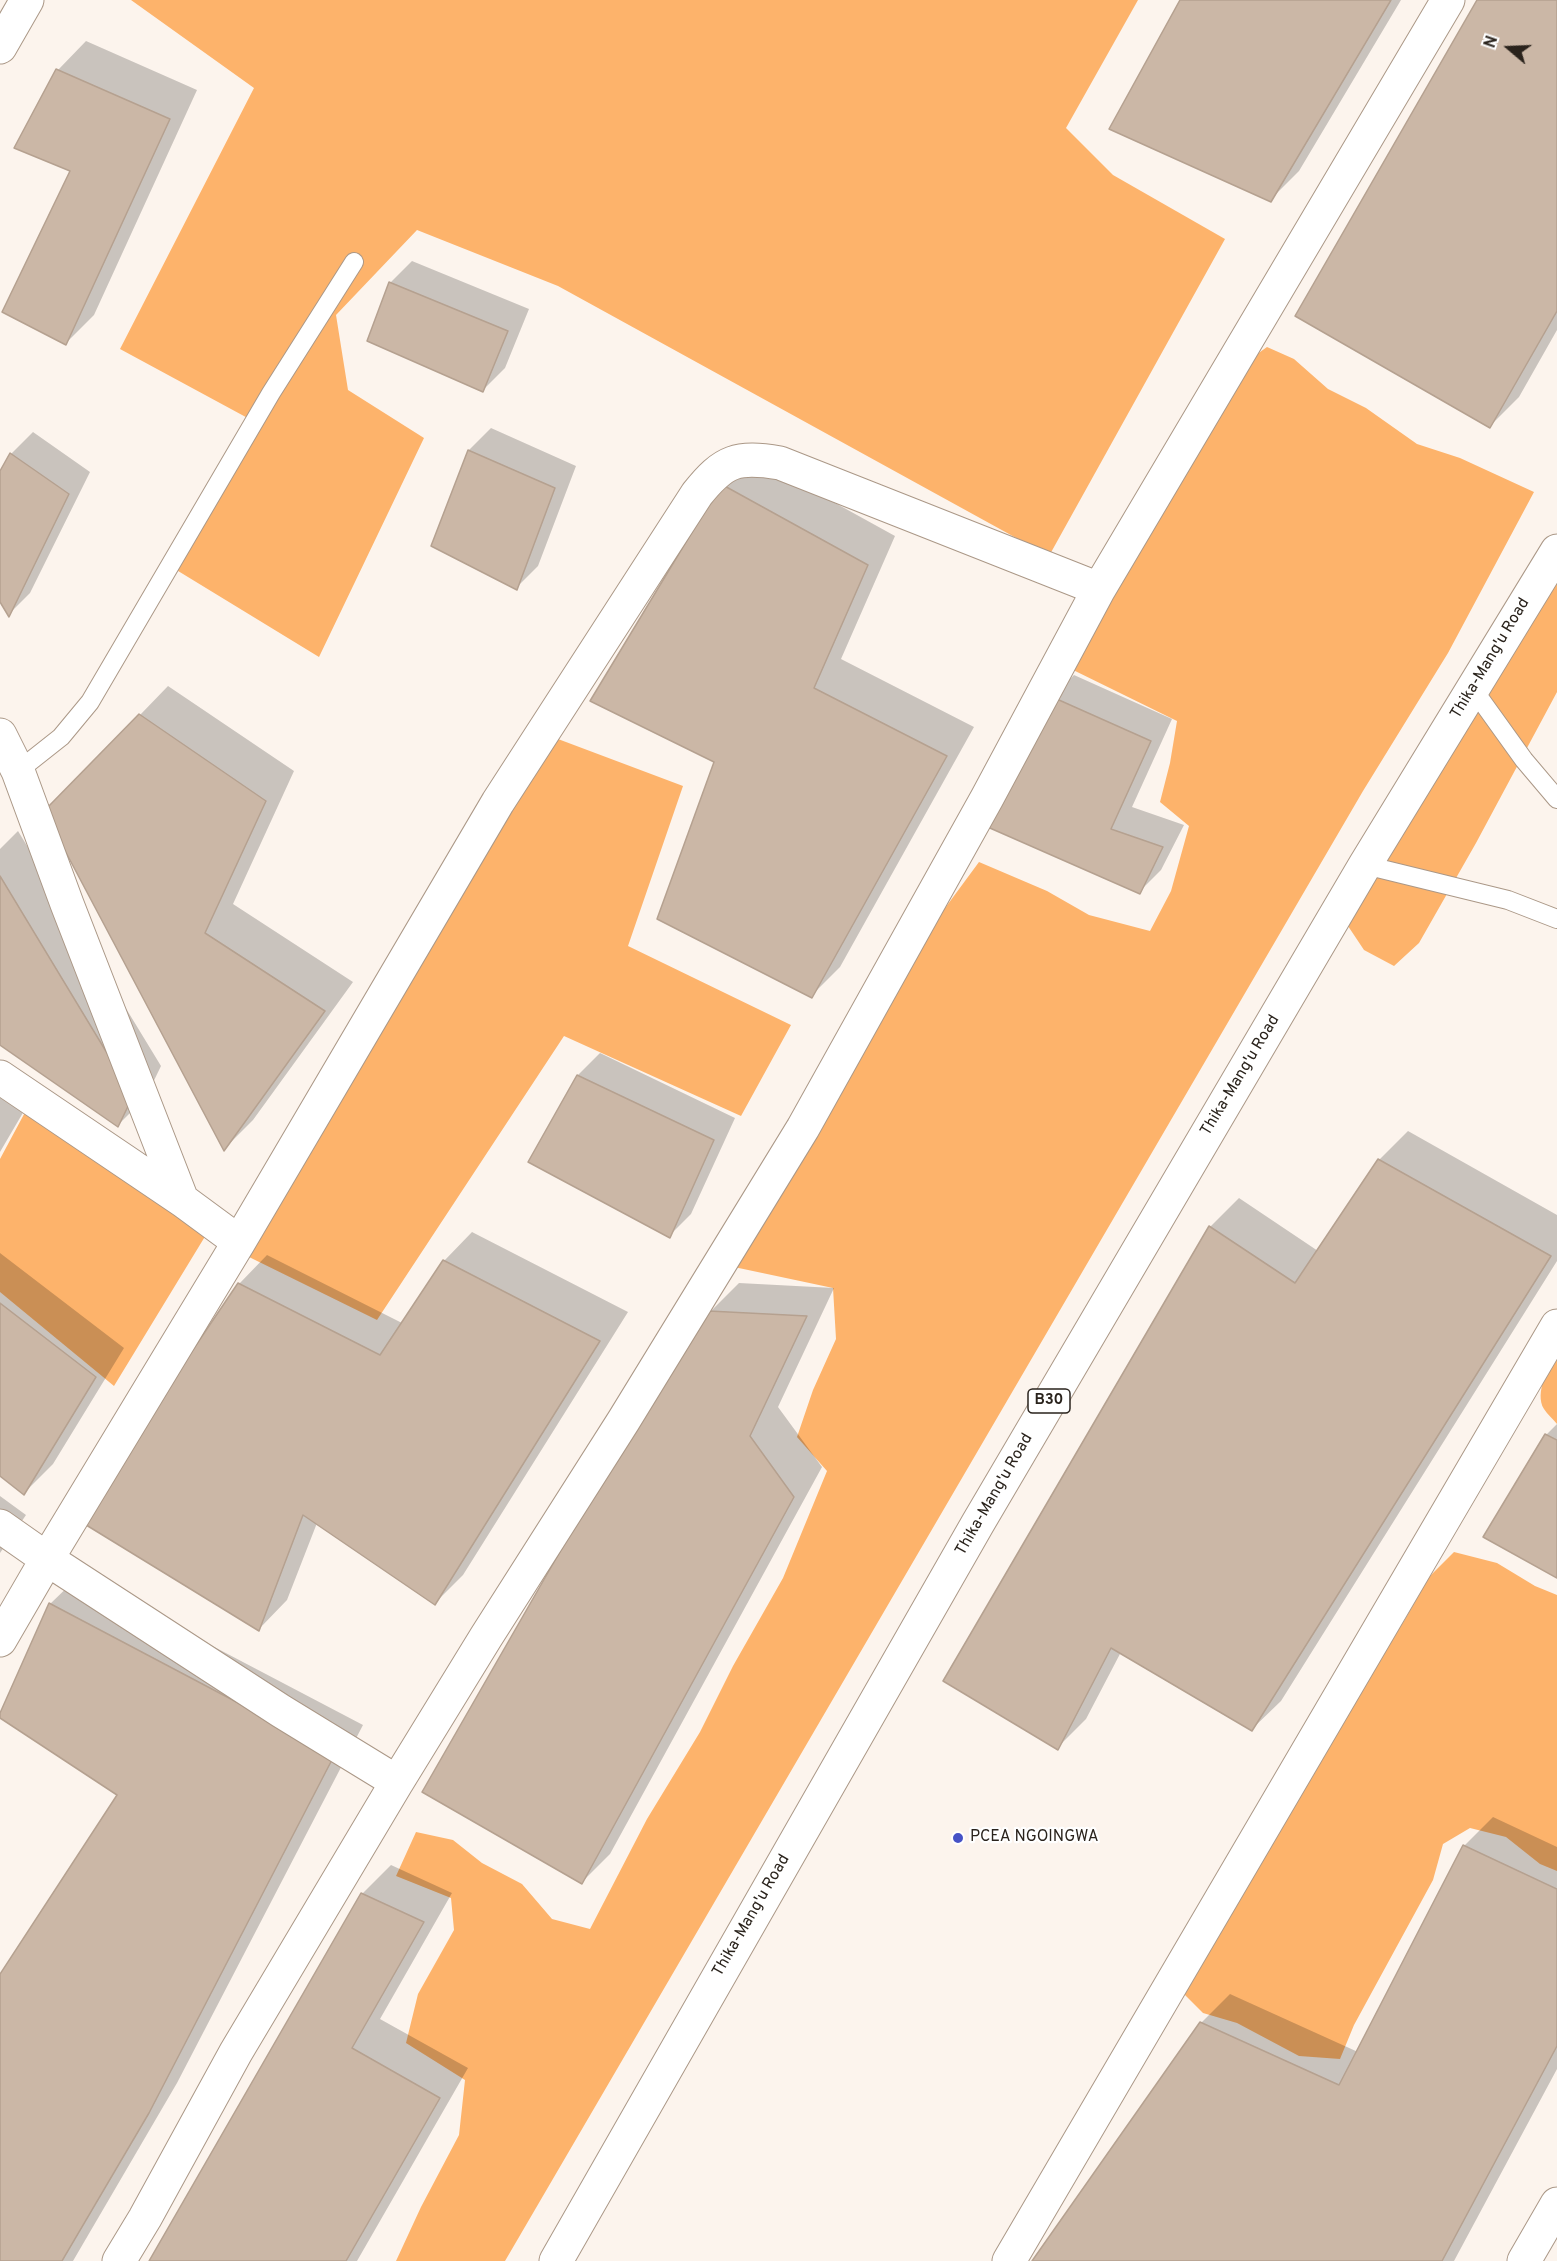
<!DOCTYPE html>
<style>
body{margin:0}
#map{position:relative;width:1557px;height:2261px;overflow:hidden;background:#fcf4ed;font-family:Overpass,sans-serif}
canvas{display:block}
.north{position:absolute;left:1479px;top:18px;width:60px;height:60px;-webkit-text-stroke:4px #fff;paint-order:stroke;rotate:289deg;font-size:16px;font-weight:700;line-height:24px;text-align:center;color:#2a231c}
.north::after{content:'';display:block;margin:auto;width:21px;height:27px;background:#2a231c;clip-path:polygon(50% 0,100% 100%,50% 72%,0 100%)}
</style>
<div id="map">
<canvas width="1557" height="2261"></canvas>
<div class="north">N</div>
</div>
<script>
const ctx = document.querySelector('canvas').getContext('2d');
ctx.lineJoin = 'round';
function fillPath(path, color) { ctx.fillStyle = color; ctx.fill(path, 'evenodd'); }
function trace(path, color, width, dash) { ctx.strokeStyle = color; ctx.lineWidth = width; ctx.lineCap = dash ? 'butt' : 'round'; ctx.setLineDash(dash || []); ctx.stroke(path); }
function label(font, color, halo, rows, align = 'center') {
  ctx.font = font + ' Overpass,sans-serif'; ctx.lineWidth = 4.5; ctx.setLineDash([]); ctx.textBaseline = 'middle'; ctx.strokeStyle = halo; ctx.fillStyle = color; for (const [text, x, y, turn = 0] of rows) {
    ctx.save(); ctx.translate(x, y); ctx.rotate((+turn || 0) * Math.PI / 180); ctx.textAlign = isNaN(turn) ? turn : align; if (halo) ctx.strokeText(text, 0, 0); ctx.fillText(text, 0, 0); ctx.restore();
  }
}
fillPath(new Path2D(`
 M131 0H1138L1066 128 1113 175 1225 239 1049 556 558 286 417 230 336 315 348 390 424 438 319 657 165 563 255 422 120 349 254 88Z
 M1267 347 1294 359 1328 389 1366 408 1417 444 1460 458 1534 492 1448 653 1363 791 505 2261H396L421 2207 459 2135 465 2080 406 2043 418 1994 454 1930 451 1898 396 1876 416 1832 453 1840 482 1863 522 1884 552 1919 590 1929 647 1819 700 1732 733 1666 783 1578 827 1471 797 1437 813 1390 836 1339 833 1288 734 1267 920 942 979 862 1047 891 1089 915 1150 931 1171 891 1189 826 1160 802 1170 763 1177 721 1067 667 1239 367Z
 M1557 559V692L1476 843 1419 943 1394 966 1364 950 1348 926Z
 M542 733 683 786 628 946 791 1025 741 1116 564 1036 377 1320 247 1256Z
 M30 1103 212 1225 114 1386 0 1292V1159Z
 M1557 1352V1424C1553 1419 1547 1414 1544 1409 1534 1393 1549 1366 1557 1352Z
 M1454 1552 1497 1563 1535 1586 1557 1595V1871L1540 1864 1506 1837 1470 1828 1443 1844 1433 1880 1354 2025 1340 2059 1299 2056 1237 2023 1203 2013 1183 1993 1339 1731 1357 1692 1404 1621 1429 1577Z`), '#fdb36b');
fillPath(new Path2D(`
 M1182 0H1401L1299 171 1270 200Z
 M1479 0H1557V330L1519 397 1490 426Z
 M86 41 197 90 94 315 66 343 72 170 16 147 58 70Z
 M412 261 529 309 505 368 483 390 390 283Z
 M491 428 576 466 538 566 516 588 433 545 469 450Z
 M33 432 90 472 30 593 9 614 0 600V474L11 454Z
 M750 456 895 536 841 659 974 727 840 967 811 996 716 762 722 485Z
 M1074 675 1172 719 1132 807 1184 825 1161 870 1139 892 1052 697Z
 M168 686 294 771 233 904 353 982 253 1120 225 1148 140 715Z
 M18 831 161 1066 146 1097 118 1125 0 1043V849Z
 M600 1053 735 1118 691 1214 669 1236 578 1075Z
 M0 1075 31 1099 0 1152Z
 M1408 1131 1557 1215V1261L1281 1701 1252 1729 1121 1652 1086 1719 1057 1748 945 1681 1210 1227 1239 1198 1318 1251 1379 1160Z
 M472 1232 628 1312 463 1575 435 1603 317 1523 287 1600 259 1629 239 1284 267 1255 402 1323 444 1261Z
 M0 1253 124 1348 53 1464 24 1493 0 1474Z
 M739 1283 834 1288 778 1407 822 1467 610 1854 582 1882 710 1312Z
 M1557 1424V1576L1546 1435Z
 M0 1496 26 1515 0 1553Z
 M79 1576 363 1725 177 2083 73 2261H0V1977L119 1795 50 1604Z
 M1493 1817 1557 1847V2069L1454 2261H1034L1201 2023 1230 1994 1358 2052 1464 1846Z
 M391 1865 452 1893 380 2019 468 2068 357 2261H151L362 1894Z`), '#0003');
const building = new Path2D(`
 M1180 0H1391L1271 202 1109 129Z
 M1477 0H1557V311L1490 428 1295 316Z
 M56 69 170 119 66 345 2 312 70 171 14 148Z
 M389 282 508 331 483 392 367 341Z
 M468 450 555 488 517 590 431 546Z
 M10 453 69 494 9 617 0 602V471Z
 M721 484 868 565 814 688 947 756 812 998 657 919 714 762 590 701Z
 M1050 696 1151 741 1111 829 1163 847 1140 894 983 825Z
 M139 714 266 801 205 933 325 1011 224 1151 44 811Z
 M0 876 133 1096 118 1127 0 1045Z
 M577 1075 714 1140 670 1238 528 1162Z
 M1378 1159 1551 1256 1252 1731 1111 1648 1058 1750 943 1681 1209 1226 1295 1283Z
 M443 1260 600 1341 435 1605 303 1515 259 1631 78 1520 238 1283 380 1355Z
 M0 1303 96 1377 24 1495 0 1476Z
 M709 1311 807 1316 750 1436 794 1497 582 1884 422 1792 639 1414Z
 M1545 1434 1557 1440V1578L1483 1537Z
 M49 1603 335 1754 149 2113 62 2261H0V1974L117 1795 0 1718V1713Z
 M1463 1845 1557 1889V2046L1442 2261H1032L1200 2022 1339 2085Z
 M361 1893 424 1922 352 2048 440 2098 346 2261H149Z`);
fillPath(building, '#cbb7a6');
trace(building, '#b5a190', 1.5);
const service = new Path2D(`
 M1473 689 1524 760 1557 799
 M18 771 61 737 90 702 271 393 354 262
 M1365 865 1508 900 1557 919`);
const minor = new Path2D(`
 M0 47 27 0
 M0 735 18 771 67 904 182 1200
 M0 1077 182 1200 239 1242
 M0 1526 47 1559 239 1242 498 802 697 494C724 460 737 456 780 463L1099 589
 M0 1640 47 1559 281 1711 397 1782 486 1637 624 1420 803 1128 987 798 1099 589 1448 0
 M119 2261 145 2218 236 2052 397 1782
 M1009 2261 1557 1326
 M1524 2261 1557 2204`);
const trunk = new Path2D(`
 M556 2261 978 1523 1365 865 1557 551`);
trace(service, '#ab9887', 20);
trace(minor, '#ab9887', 35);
trace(trunk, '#ab9887', 35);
trace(service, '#fff', 18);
trace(minor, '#fff', 33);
trace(trunk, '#fff', 33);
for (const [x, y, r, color] of [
 [958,1838,6,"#4652c6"]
]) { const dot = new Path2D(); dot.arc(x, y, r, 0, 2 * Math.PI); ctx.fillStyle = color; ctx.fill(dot); trace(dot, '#fff', 2); }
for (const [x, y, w] of [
 [1049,1401,42]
]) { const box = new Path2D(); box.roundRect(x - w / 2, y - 12, w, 24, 4.5); ctx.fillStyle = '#fff'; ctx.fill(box); trace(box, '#2a231c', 1.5); }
label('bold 15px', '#2a231c', null, [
 ["B30",1049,1401]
]);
label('16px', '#2a231c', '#fff', [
 ["Thika-Mang'u Road",1491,659,-59],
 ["Thika-Mang'u Road",1241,1076,-59],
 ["Thika-Mang'u Road",995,1495,-60],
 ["Thika-Mang'u Road",752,1916,-60]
]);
label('16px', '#2a231c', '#fff', [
 ["PCEA NGOINGWA",970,1838]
], 'left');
</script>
